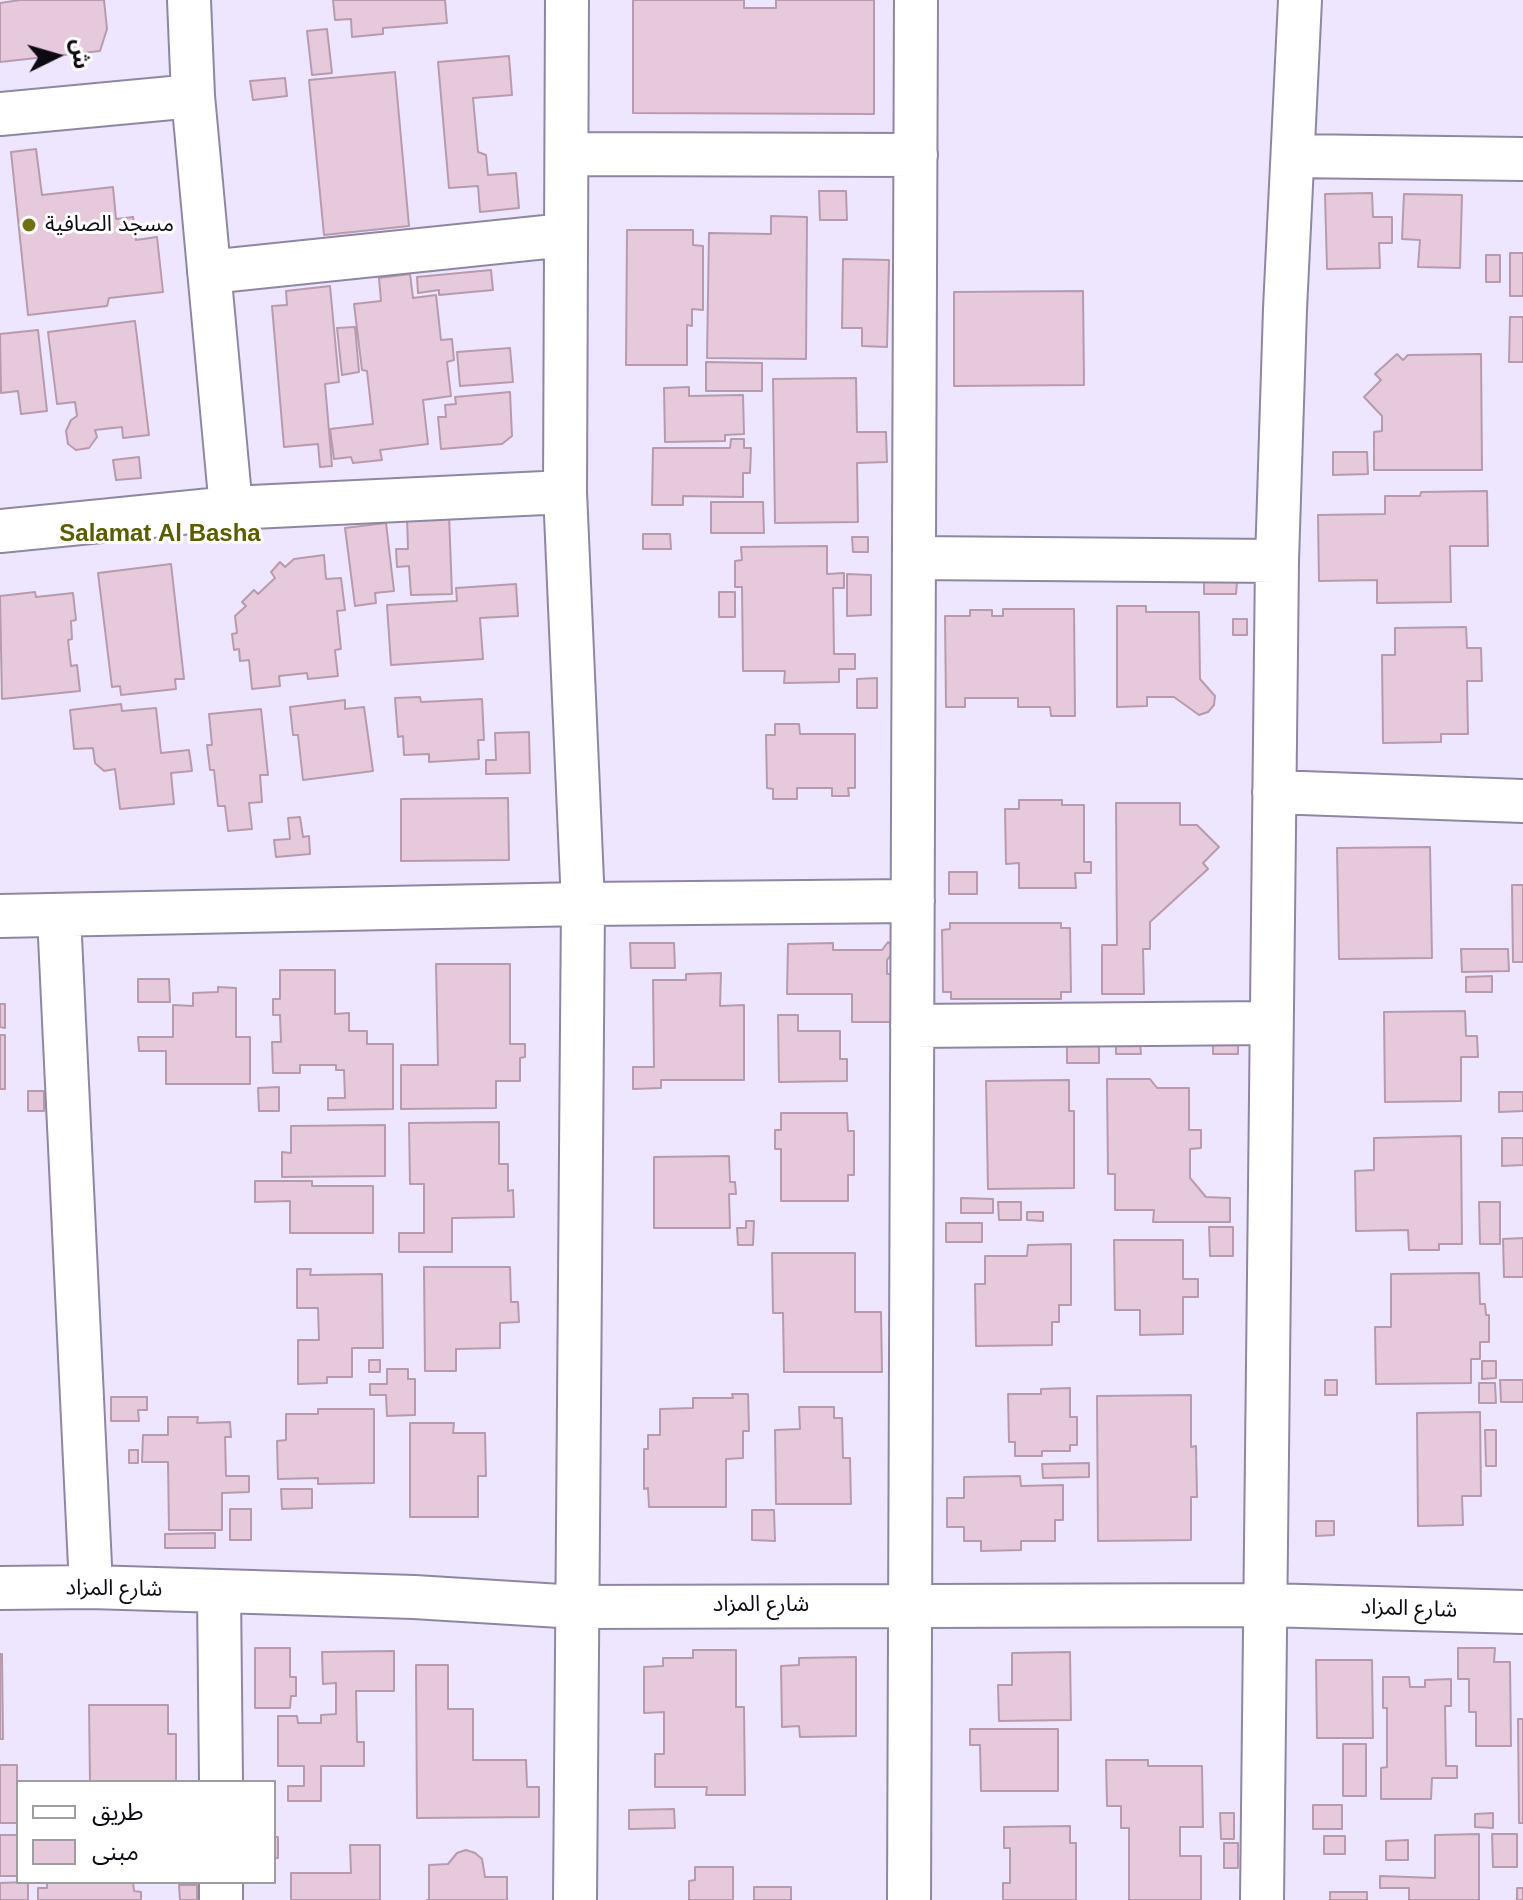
<!DOCTYPE html>
<meta charset="utf-8">
<style>
body{margin:0}
#map{position:relative;width:1523px;height:1900px;overflow:hidden;background:#ede6fe;font-family:Arial,"Noto Sans Arabic",sans-serif}
canvas{display:block}
.legend{position:absolute;left:16px;top:1780px;width:260px;height:104px;box-sizing:border-box;background:#fff;border:2px solid #9e9da1;margin:0;padding:10px 14px;list-style:none;font-size:24px;color:#0d0a13}
.legend li{display:flex;align-items:center;gap:16px;height:40px}
.legend b{width:40px;border:2px solid #9e9da1}
.north{position:absolute;left:16px;top:16px;width:80px;height:80px;-webkit-text-stroke:6px #fff;paint-order:stroke;rotate:85deg;font-size:22px;font-weight:700;line-height:32px;text-align:center;color:#0d0a13}
.north::after{content:'';display:block;margin:auto;width:28px;height:36px;background:#0d0a13;clip-path:polygon(50% 0,100% 100%,50% 72%,0 100%)}
</style>
<div id="map">
<canvas width="1523" height="1900"></canvas>
<ul class="legend">
<li><b style="height:10px;background:#fff"></b>طريق</li>
<li><b style="height:22px;background:#e7c9dc"></b>مبنى</li>
</ul>
<div class="north">ش</div>
</div>
<script>
const ctx = document.querySelector('canvas').getContext('2d');
ctx.lineJoin = 'round';
function fillPath(path, color) { ctx.fillStyle = color; ctx.fill(path, 'evenodd'); }
function trace(path, color, width, dash) { ctx.strokeStyle = color; ctx.lineWidth = width; ctx.lineCap = dash ? 'butt' : 'round'; ctx.setLineDash(dash || []); ctx.stroke(path); }
function label(font, color, halo, rows, align = 'center') {
  ctx.font = font + ' Arial,"Noto Sans Arabic",sans-serif'; ctx.lineWidth = 6; ctx.setLineDash([]); ctx.textBaseline = 'middle'; ctx.strokeStyle = halo; ctx.fillStyle = color; for (const [text, x, y, turn = 0] of rows) {
    ctx.save(); ctx.translate(x, y); ctx.rotate((+turn || 0) * Math.PI / 180); ctx.textAlign = isNaN(turn) ? turn : align; if (halo) ctx.strokeText(text, 0, 0); ctx.fillText(text, 0, 0); ctx.restore();
  }
}
const building = new Path2D(`
 M20 0H104L107 29 100 51 0 62V3Z
 M333 0H445L447 23 383 28V34L352 37 351 19 335 20Z
 M633 0H744V8H776V0H874V114L633 113Z
 M327 29 332 73 312 75 307 31Z
 M509 56 512 95 473 98 478 152 486 155 488 175 516 173 519 208 480 212 478 186 449 188 438 62Z
 M395 72 409 226 324 235 309 80Z
 M285 78 287 96 253 100 250 81Z
 M36 149 42 195 113 187 116 219 133 217 136 240 157 237 163 292 109 298 107 306 28 315 11 152Z
 M819 191H846L847 220H820Z
 M1372 193 1373 217H1392V243H1379L1380 268 1327 269 1325 194Z
 M1404 194 1462 195 1460 268 1418 267 1420 240 1402 239Z
 M771 216 807 217 806 359 707 358 709 233 771 234Z
 M627 230H693V245L703 246V310L692 309V326L687 325V365H626Z
 M1510 253H1523V296H1510Z
 M1486 255H1500V282H1486Z
 M843 259 889 260 887 347 862 346V328H842Z
 M491 270 493 290 439 295V290L418 293 417 277Z
 M410 274 413 298 436 295 441 340 452 339 454 360 447 362 451 396 423 400 428 444 380 450 382 460 353 463 351 457 334 459 330 429 373 424 367 371 362 370 354 304 381 301 379 278Z
 M330 286 339 382 325 384 332 466 320 467 318 444 284 447 272 306 287 305 286 291Z
 M1083 291 1084 385 954 386V292Z
 M1510 317H1523V362H1509Z
 M135 321 149 435 123 438 122 427 95 430 97 437 89 448 76 450 68 444 66 431 71 420 77 416 75 402 57 404 48 332Z
 M355 327 359 372 342 375 337 328Z
 M38 330 47 411 21 414 18 391 1 393 0 334Z
 M510 348 513 382 460 386 457 352Z
 M1397 354 1403 360 1408 355 1481 354 1482 470H1374V432L1382 431V416L1364 397 1381 380 1375 374Z
 M706 362 762 363V391H706Z
 M856 378 857 432H886L887 462 857 463 858 522 775 523 773 379Z
 M689 387V396L743 395 744 434 725 435V441L665 442 664 388Z
 M510 392 512 436 502 444 441 449 438 417H446L445 405 456 404 455 397Z
 M731 439H744V448H751L750 473H743V497L683 496V505H652L653 448H730Z
 M1333 452H1367L1368 474 1333 475Z
 M139 457 141 478 116 480 113 460Z
 M1487 491 1488 546H1450L1451 602 1377 603V580L1319 581 1318 515 1385 514V496H1420L1421 492Z
 M711 502H763L764 533H711Z
 M449 515 452 594 411 595 409 566 397 567 396 549H408L407 517Z
 M386 523 394 591 375 593 376 603 355 606 345 528Z
 M643 534H670L671 549H643Z
 M852 537H868V552H853Z
 M827 546V574L844 573V588H833L834 654H855V669H839V682L784 683 785 671H743L742 587H735V561L742 560 741 547Z
 M324 555 326 579 341 578 345 610 337 611 341 649 335 650 338 676 308 679 307 673 279 676 280 686 252 689 249 660 240 661 239 649 234 650 232 634 237 633 235 616 246 606 242 602 254 590 258 594 275 578 271 572 280 562 285 567 294 559Z
 M171 564 184 679H175L176 689 121 695 120 686 112 687 98 573Z
 M847 574 871 575V615L847 616Z
 M1204 582H1237L1236 594H1204Z
 M516 584 518 616 480 618 483 659 391 665 387 605 457 601 456 588Z
 M35 592 36 597 73 593 76 620 71 621 72 639 68 640 71 666 77 665 80 691 2 699 0 596Z
 M719 592H735V617H719Z
 M1117 606H1146V612H1199L1200 679 1215 696 1214 705 1208 712 1199 715 1174 697H1147V706L1117 707Z
 M1003 609H1074L1075 716H1051L1050 707H1018V698H965V707H946L945 616H970V610H992V616H1003Z
 M1233 619H1247V635H1233Z
 M1466 627 1467 648H1481L1482 681H1467L1468 734H1441V742L1383 743 1382 655H1395V628Z
 M877 678V708H857V679Z
 M420 697 421 702 482 699 484 740H478L479 759 429 762V754L404 755 403 736 398 737 395 698Z
 M345 700V709L364 707 373 771 303 780 298 735H293L290 707Z
 M121 704 122 711 156 708 161 753 189 750 192 771 171 773 174 804 120 809 115 769 104 771 95 763 93 748 74 749 70 710Z
 M261 709 268 775H260L262 802 249 803 252 829 228 831 225 806H218L214 770H210L207 745H212L209 714Z
 M775 724H799L800 734H855V788H848L849 796H832V788H797V799H773V789L767 788 766 735H775Z
 M529 732 530 773 486 774V760H496L495 733Z
 M508 798 509 860 401 861V799Z
 M1019 800H1062V805H1084V862H1091V873H1075L1076 888H1019V863L1006 864 1005 809H1019Z
 M1116 803H1180V825H1197L1219 847 1203 863 1208 869 1150 922V949H1143L1144 994H1102V945H1117Z
 M300 817 303 837 309 836 310 854 276 857 274 840 290 839 288 818Z
 M1430 847 1432 958 1339 959 1337 848Z
 M949 872H977V894H949Z
 M1512 885H1523V962H1513Z
 M950 923H1061V928H1070L1071 992H1061V999H951V992H943L942 930 950 929Z
 M888 942 896 949 887 960V974H892V1022H852V994H787L788 944 833 943V950H882Z
 M630 943H674L675 968H631Z
 M1461 949H1508L1509 971 1462 972Z
 M436 964H510V1044H525V1057L520 1058V1081H496V1108L401 1109V1065H438Z
 M280 970H335V1014L349 1013V1031H367V1044H393V1109L328 1110V1098H345L344 1070H336V1065H300V1073H273L272 1042H281L280 1015H273V999H280Z
 M721 973 720 1006 744 1005V1080H661V1088L633 1089V1067H654L653 980H686V974Z
 M1492 976V992H1466V977Z
 M138 979H169L170 1002H138Z
 M218 987 236 988V1037H250V1084H166V1051H139L138 1037H173V1005L193 1006V993L218 992Z
 M0 1004H5V1028L0 1027Z
 M1465 1011 1466 1036H1477L1478 1057H1461V1101L1385 1102 1384 1012Z
 M778 1015H798V1031H840V1059H847V1081L779 1082Z
 M0 1035H5V1089H0Z
 M1116 1042H1140L1141 1054H1116Z
 M1213 1043H1238V1054H1213Z
 M1099 1045V1063H1067V1046Z
 M1107 1079H1150L1157 1088H1189V1130H1201V1148L1190 1149V1178L1206 1197 1230 1198V1222H1153L1154 1210H1115V1174H1108Z
 M1069 1080V1111H1074V1188L988 1189 986 1081Z
 M279 1087V1111H259L258 1088Z
 M28 1091H44V1111H28Z
 M1499 1092H1523V1111L1499 1112Z
 M781 1113H847L848 1131H854V1175H848V1201H781V1149H775V1130H781Z
 M499 1122V1164H508V1191L513 1190 514 1217 452 1218V1252H399V1233H424V1184H410L409 1123Z
 M385 1125V1176L282 1177V1152L291 1153V1126Z
 M1461 1136 1462 1244H1439V1250H1409L1408 1230 1356 1231 1355 1171 1374 1170V1138Z
 M1502 1138H1523V1165L1502 1166Z
 M729 1156 730 1182H735L736 1194H729L730 1228H654V1157Z
 M255 1181H312V1186H373V1233H290V1201L255 1202Z
 M961 1198 993 1199V1213H961Z
 M998 1202H1021V1220H999Z
 M1479 1202H1500V1244H1480Z
 M1027 1212H1043V1221L1027 1220Z
 M746 1221H754L753 1245H738L737 1228H746Z
 M946 1223H982V1242H946Z
 M1209 1227H1233V1256H1210Z
 M1523 1238V1277H1504L1503 1239Z
 M1114 1240H1183V1279H1198V1297H1183V1334L1140 1335V1310H1115Z
 M1071 1244V1305H1059V1322H1052V1345L976 1346 975 1284H985V1256H1027L1028 1245Z
 M772 1253H855V1312H881L882 1372H784L783 1313H773Z
 M424 1267H510L511 1302H518L519 1322 500 1323V1348L456 1349V1371H425Z
 M297 1269H311L310 1275 382 1274 383 1348H352V1377H327V1383L298 1384V1340H319L318 1308H297Z
 M1479 1273 1480 1304H1485L1486 1315H1489V1342H1480V1359H1471V1383L1376 1384 1375 1327H1391V1274Z
 M369 1360H380V1372H369Z
 M1482 1361H1496V1378L1482 1379Z
 M387 1369H408V1379H415V1415L387 1416 386 1395H370V1384H387Z
 M1325 1380H1337V1395H1325Z
 M1500 1380H1523V1402H1501Z
 M1479 1383H1495L1496 1403H1479Z
 M1070 1388V1417H1077V1445H1070V1451H1042V1456H1015V1442H1009L1008 1394H1041V1389Z
 M732 1394H748L749 1431H743V1458L726 1459V1507H649L648 1488 644 1489V1449H648V1435H660V1409L693 1408V1398H733Z
 M1191 1395V1447L1196 1446 1197 1497H1191V1540L1098 1541 1097 1396Z
 M111 1397H147V1410H138L139 1421H111Z
 M799 1407H834V1418H842L843 1458H850L851 1504H776L775 1430 800 1429Z
 M318 1409H374V1483L318 1484V1478L278 1479 277 1441 286 1440V1414H318Z
 M1480 1412 1481 1496H1462L1463 1525 1418 1526 1417 1413Z
 M168 1417H198L197 1423 230 1422 231 1437H225L226 1476H249V1492L222 1493V1530H169L168 1462H142L143 1435H168Z
 M410 1423H454L453 1433H485L486 1476H478V1517H410Z
 M1485 1430H1496V1466H1486Z
 M129 1450H138V1463H129Z
 M1089 1463V1477L1043 1478 1042 1464Z
 M1020 1476 1021 1486 1063 1485V1520H1055V1541H1021V1550L981 1551V1541H964V1527H947V1498H964V1477Z
 M281 1489H312V1508L282 1509Z
 M230 1509H251V1540H230Z
 M752 1510H774L775 1541 752 1540Z
 M1316 1521H1334V1535L1316 1536Z
 M215 1533V1548H165V1534Z
 M255 1648H290V1677H296V1696H291L290 1708H255Z
 M1458 1648H1495L1494 1662H1510L1511 1746H1476V1712H1469V1679H1458Z
 M693 1650H736V1707H744L745 1795H706L707 1787H655V1754H664V1712L644 1713V1667L663 1666V1658H693Z
 M394 1651V1691H356L357 1742H364V1766H321V1801H288V1786H304V1766H278V1716H297L298 1723H321V1715L336 1714V1683L323 1684 322 1652Z
 M1070 1652 1071 1720 999 1721 998 1685H1012V1653Z
 M0 1654H2L3 1739H0Z
 M856 1657V1736L800 1737 799 1726 782 1727 781 1666 799 1665V1658Z
 M1316 1660H1372L1373 1738H1317Z
 M416 1665H448V1709H473V1760H526L527 1787H539V1817L417 1818Z
 M1383 1677H1409L1410 1687H1425V1680L1451 1679V1706H1445L1446 1766H1457V1778H1432L1431 1799H1381V1768L1387 1767V1708H1383Z
 M89 1705H168V1734H176V1782H90Z
 M1518 1719H1523V1823H1519Z
 M970 1729H1058V1791H981L980 1745H970Z
 M1343 1744H1366V1796H1343Z
 M1106 1760H1148V1766H1202L1203 1827H1180V1856H1201V1900H1129V1828H1121V1806H1107Z
 M0 1765H17V1823H0Z
 M1313 1805H1342V1829H1313Z
 M674 1809 675 1828 629 1829V1810Z
 M1220 1813H1234V1839H1221Z
 M1493 1813V1828L1475 1827V1814Z
 M1070 1826V1843H1076V1900H1003V1883H1010V1848H1004V1827Z
 M1479 1834V1900H1409V1888H1380V1876L1435 1878V1835Z
 M1492 1834H1517V1867H1493Z
 M0 1835H18V1876H0Z
 M1324 1836H1345V1854H1324Z
 M274 1837H278V1858H274Z
 M1408 1840V1860H1386V1841Z
 M1224 1843H1238V1868H1224Z
 M350 1845H380V1900H291V1873H351Z
 M466 1850 475 1853 482 1859 485 1877H507V1900H427H429V1865L448 1864 457 1853Z
 M695 1867H733V1900H689V1881L695 1880Z
 M28 1882V1900H0V1883Z
 M47 1882H133L134 1891 141 1892V1900H38V1888H47Z
 M179 1885H197V1900H180Z
 M754 1887H791V1900H754Z
 M1517 1888H1523V1900H1517Z
 M1330 1892H1367V1900H1330Z`);
fillPath(building, '#e7c9dc');
trace(building, '#b79bad', 2);
const street = new Path2D(`
 M189 0 193 96 231 508
 M567 0 565 492 583 904 575 1900
 M0 114 193 96
 M568 154 916 155
 M1294 156 1523 159
 M209 272 565 235
 M0 531 231 508 565 492
 M914 558 1277 561
 M1274 792 1523 801
 M0 916 583 904 913 901
 M59 916 91 1587
 M912 1026 1271 1023
 M0 1588 91 1587 414 1597 577 1607 1265 1605 1523 1612
 M219 1592 221 1782
 M221 1882V1900
 M909 1900 916 0
 M1262 1900 1277 561 1285 309 1300 0`);
trace(street, '#8f87a2', 46);
trace(street, '#fff', 42);
for (const [x, y, r, color] of [
 [29,225,8,"#707115"]
]) { const dot = new Path2D(); dot.arc(x, y, r, 0, 2 * Math.PI); ctx.fillStyle = color; ctx.fill(dot); trace(dot, '#fff', 3); }
label('22px', '#0d0a13', '#fff', [
 ["مسجد الصافية",45,225]
], 'left');
label('22px', '#0d0a13', '#fff', [
 ["شارع المزاد",114,1589,1],
 ["شارع المزاد",761,1605],
 ["شارع المزاد",1409,1609,2]
]);
label('bold 24px', '#5b5b00', '#fff', [
 ["Salamat Al Basha",160,534]
]);
</script>
